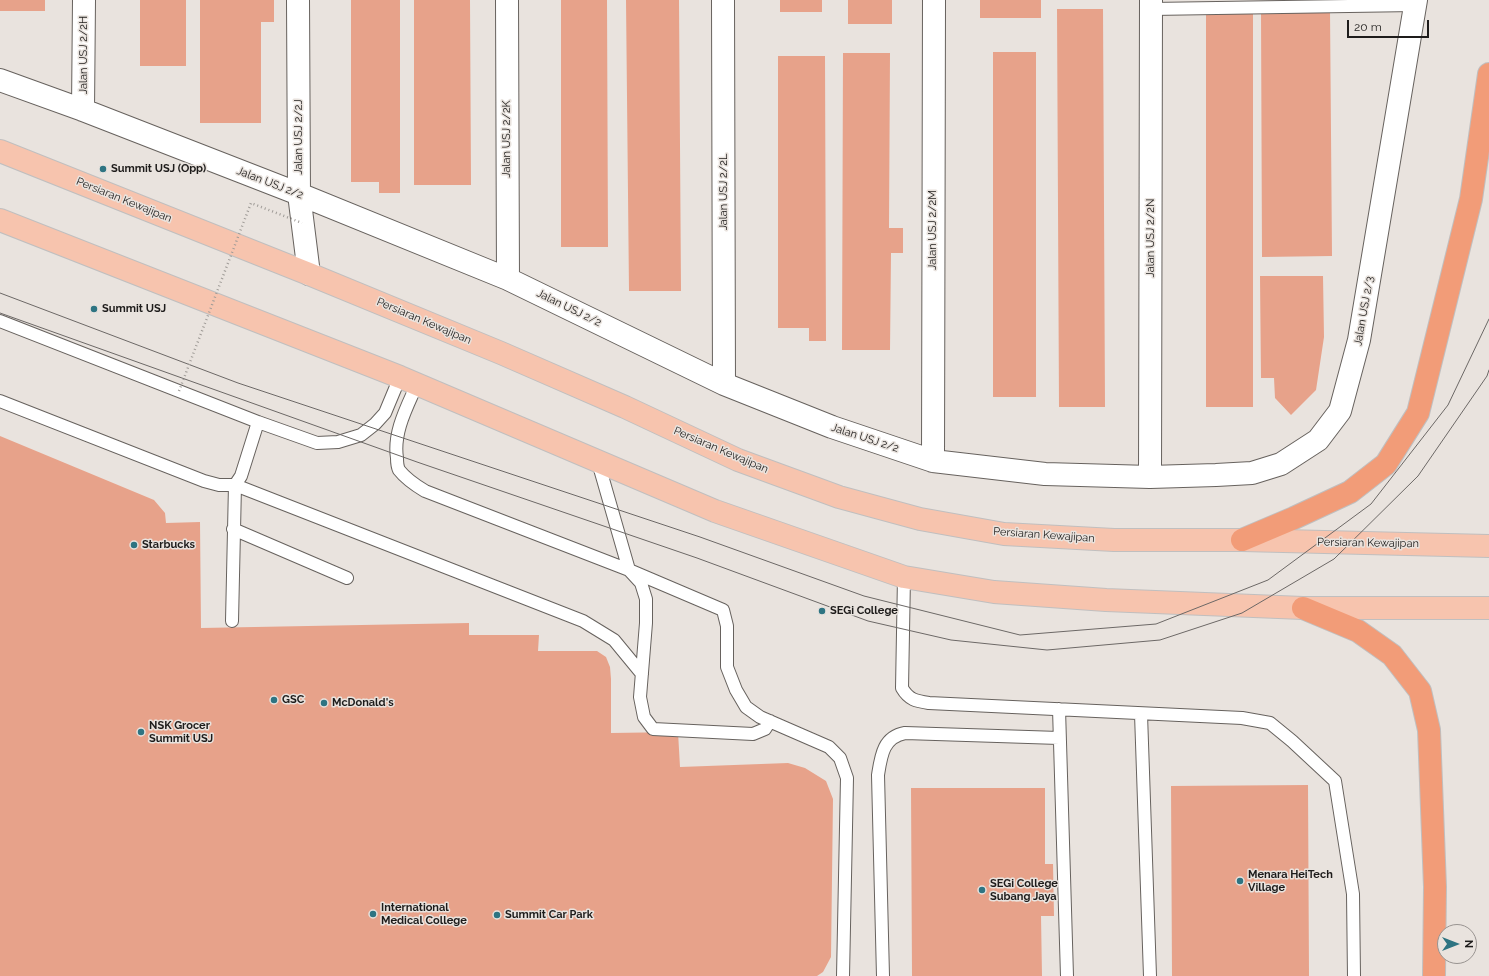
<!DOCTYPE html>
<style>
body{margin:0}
#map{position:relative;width:1489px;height:976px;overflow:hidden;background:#e9e3de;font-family:Raleway,sans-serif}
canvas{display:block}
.north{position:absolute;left:1437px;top:924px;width:40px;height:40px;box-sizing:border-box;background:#e9e3de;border:1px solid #989390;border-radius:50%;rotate:90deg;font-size:11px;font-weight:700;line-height:16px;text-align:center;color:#1e1c1b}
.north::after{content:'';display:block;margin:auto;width:14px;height:18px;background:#2e7482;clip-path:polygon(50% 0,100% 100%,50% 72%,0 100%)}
.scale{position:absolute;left:1347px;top:20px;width:82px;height:18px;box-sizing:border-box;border:2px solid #1e1c1b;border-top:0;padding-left:5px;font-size:12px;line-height:14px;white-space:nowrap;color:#1e1c1b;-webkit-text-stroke:3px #e9e3de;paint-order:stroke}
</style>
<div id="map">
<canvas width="1489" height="976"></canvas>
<div class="north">N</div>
<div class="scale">20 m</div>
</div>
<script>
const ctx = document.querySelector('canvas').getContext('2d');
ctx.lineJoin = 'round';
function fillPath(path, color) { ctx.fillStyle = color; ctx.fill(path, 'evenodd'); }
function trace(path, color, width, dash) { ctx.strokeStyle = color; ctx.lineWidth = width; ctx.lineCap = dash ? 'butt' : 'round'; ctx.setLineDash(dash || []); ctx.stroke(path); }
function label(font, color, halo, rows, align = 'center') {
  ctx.font = font + ' Raleway,sans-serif'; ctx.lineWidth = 3; ctx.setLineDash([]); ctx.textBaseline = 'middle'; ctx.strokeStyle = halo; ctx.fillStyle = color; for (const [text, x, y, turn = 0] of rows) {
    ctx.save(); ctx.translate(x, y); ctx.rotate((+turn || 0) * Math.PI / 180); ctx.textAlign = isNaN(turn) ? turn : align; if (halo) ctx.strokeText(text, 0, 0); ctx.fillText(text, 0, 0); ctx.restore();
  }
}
fillPath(new Path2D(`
 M0 0H45V11H0Z
 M140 0H186V66H140Z
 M200 0H274V22H261V123H200Z
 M351 0H400V193H379V182H351Z
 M414 0H470L471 185H414Z
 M561 0H607L608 247H561Z
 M626 0H679L681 291H629Z
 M780 0H822V12H780Z
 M848 0H892V24H848Z
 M980 0H1041V18H980Z
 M1057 9H1103L1105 407H1059Z
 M1330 10 1332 256 1262 257 1261 11Z
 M1206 12H1253V407H1206Z
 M993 52H1036V397H993Z
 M843 53H890L889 228H903V253H891L890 350H842Z
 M778 56H825L826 341H809V328H778Z
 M1260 276H1323L1324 337 1316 390 1291 415 1275 398 1274 378H1261Z
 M0 436 154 500 165 513 166 523 200 522 201 628 469 623V635H539L538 651H597L606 657 610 667 611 679V733L678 732 680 767 788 763 805 768 826 781 833 799 831 957 823 972 817 976H0Z
 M1308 785 1309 976H1172L1171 786Z
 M911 788H1045V864H1053L1054 916H1041L1042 976H912Z`), '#e7a28a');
const service = new Path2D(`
 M1151 9 1415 5
 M0 321 258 422 317 443 338 442 361 435 375 424 385 413 400 377
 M417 384C407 407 393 432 397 458 397 461 397 466 399 470 406 479 415 485 425 491L629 570 723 610 727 626V667L736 690 746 707 760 717 829 747 840 758 847 778 843 976
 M0 401 204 481 219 485H235L241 476 258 422
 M598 462 629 570 641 583 646 599V623L640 697 644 717 653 729 753 734 765 729 770 721
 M233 529 347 578
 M904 577 902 688C909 700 916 701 929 703L1242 718 1270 723 1292 741 1335 781 1353 894 1354 976
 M232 621 235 485 583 621 614 640 642 674
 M1059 709 1067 976
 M1141 714 1150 976
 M883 976 878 775C881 756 883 737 905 733L1059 738`);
const minor = new Path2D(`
 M298 0 299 194 309 274
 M507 0 508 279
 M723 0 724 384
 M0 80 83 110 299 194 508 279 724 384 832 427 933 461 1045 474 1150 477 1216 475 1252 473 1281 464 1318 440 1340 411 1359 340 1416 0
 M83 110 84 0
 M933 461 934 0
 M1150 477 1151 0`);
const primary = new Path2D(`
 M0 151 309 274 501 353 625 407 738 460 839 497 920 519 1004 534 1114 540H1242L1489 546
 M0 220 400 377 715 511 904 577 994 592 1106 600 1303 608H1489`);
const motorway = new Path2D(`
 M1242 540 1294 518 1350 492 1386 464 1418 413 1471 199 1489 74
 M1303 608 1358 631 1392 655 1420 691 1429 730 1435 887 1434 976`);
trace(service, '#67625e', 14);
trace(minor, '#67625e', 24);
trace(primary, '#c0bfbf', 24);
trace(motorway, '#c0bfbf', 24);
trace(service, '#fff', 12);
trace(minor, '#fff', 22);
trace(primary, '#f7c4ae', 22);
trace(motorway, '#f29c78', 22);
trace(new Path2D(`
 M0 293 238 383 700 537 864 596 1020 635 1156 624 1268 580 1371 504 1448 405 1489 319
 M0 313 417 462 697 558 868 621 951 640 1047 650 1160 640 1242 613 1334 559 1418 476 1487 376 1489 370`), '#6c6866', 1);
trace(new Path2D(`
 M179 391 251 203 302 223`), '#9f9b97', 2.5, [1, 3]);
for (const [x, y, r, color] of [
 [103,169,4,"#2e7482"],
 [94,309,4,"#2e7482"],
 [134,545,4,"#2e7482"],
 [822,611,4,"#2e7482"],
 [274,700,4,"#2e7482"],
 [324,703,4,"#2e7482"],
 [141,732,4,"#2e7482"],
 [1240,881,4,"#2e7482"],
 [982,890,4,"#2e7482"],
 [373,914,4,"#2e7482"],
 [497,915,4,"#2e7482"]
]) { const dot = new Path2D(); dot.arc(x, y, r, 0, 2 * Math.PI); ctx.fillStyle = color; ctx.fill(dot); trace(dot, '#e9e3de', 1.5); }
label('11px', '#1e1c1b', '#e9e3de', [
 ["Jalan USJ 2/2H",84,55,-90],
 ["Jalan USJ 2/2J",299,137,-90],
 ["Jalan USJ 2/2K",507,139,-90],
 ["Jalan USJ 2/2",270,183,21],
 ["Jalan USJ 2/2L",724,192,-90],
 ["Persiaran Kewajipan",124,200,22],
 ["Jalan USJ 2/2M",933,230,-90],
 ["Jalan USJ 2/2N",1151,238,-90],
 ["Jalan USJ 2/2",569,308,26],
 ["Jalan USJ 2/3",1364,311,-80],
 ["Persiaran Kewajipan",424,321,23],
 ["Jalan USJ 2/2",865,438,18],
 ["Persiaran Kewajipan",721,450,23],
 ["Persiaran Kewajipan",1044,535,4],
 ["Persiaran Kewajipan",1368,543,1]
]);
label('bold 11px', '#1e1c1b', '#e9e3de', [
 ["Summit USJ (Opp)",111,169],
 ["Summit USJ",102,309],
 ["Starbucks",142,545],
 ["SEGi College",830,611],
 ["GSC",282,700],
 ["McDonald's",332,703],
 ["NSK Grocer",149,726],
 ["Summit USJ",149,739],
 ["Menara HeiTech",1248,875],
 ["Village",1248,888],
 ["SEGi College",990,884],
 ["Subang Jaya",990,897],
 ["International",381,908],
 ["Medical College",381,921],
 ["Summit Car Park",505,915]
], 'left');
</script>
